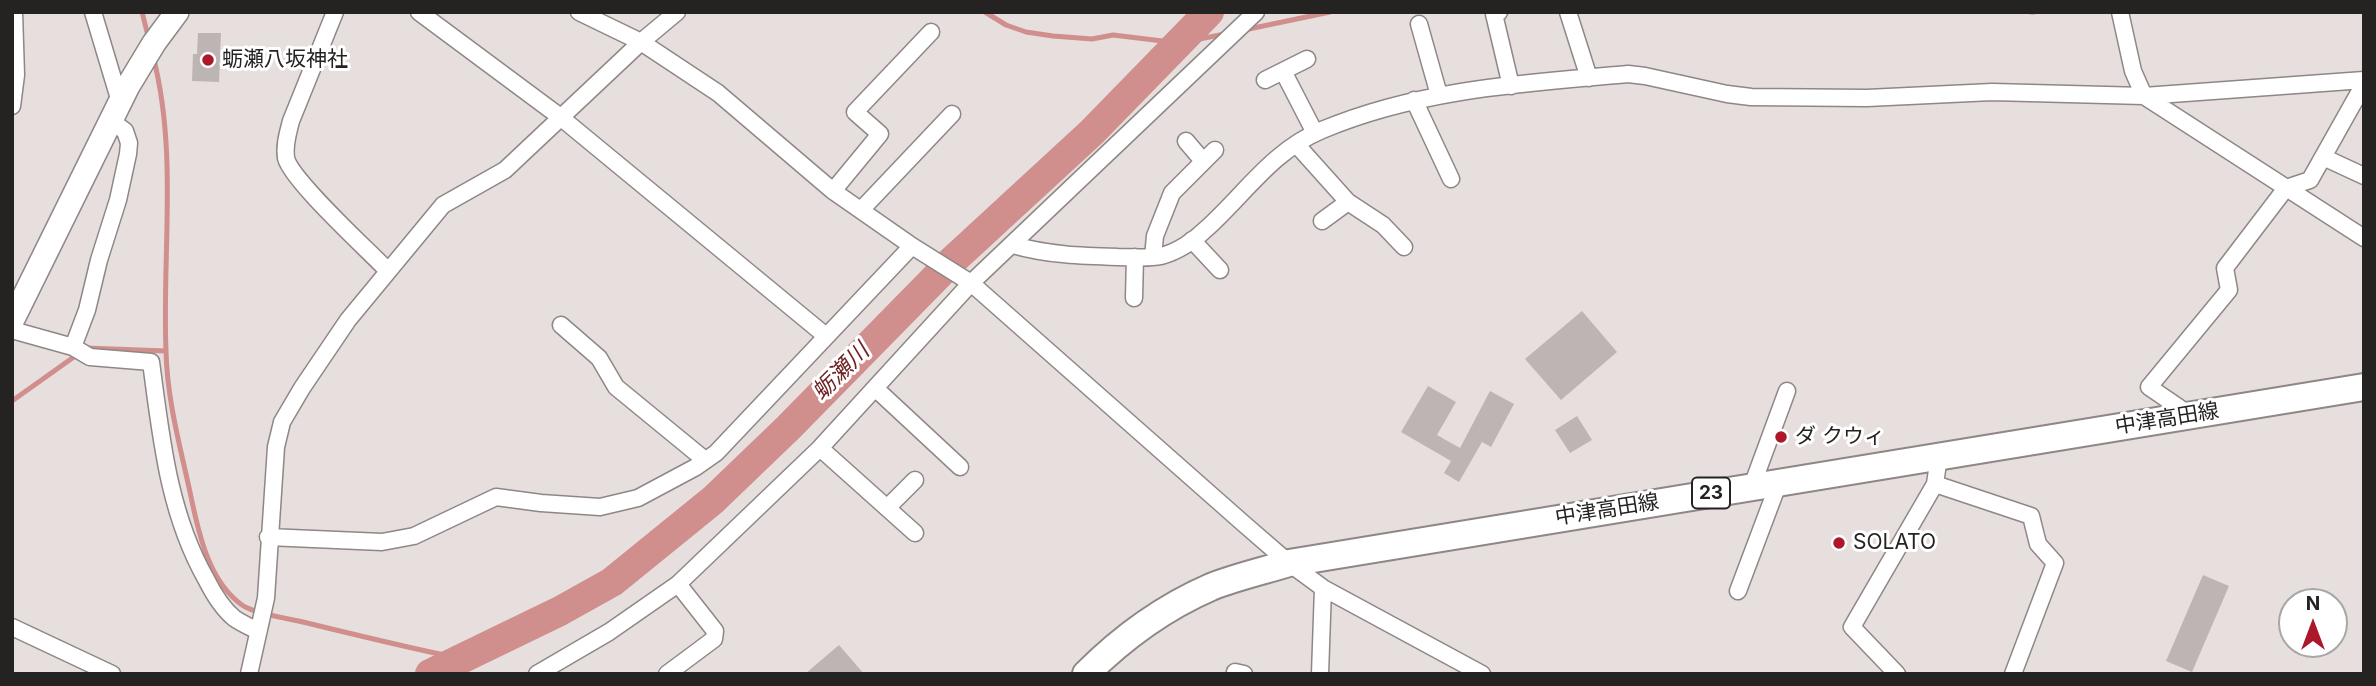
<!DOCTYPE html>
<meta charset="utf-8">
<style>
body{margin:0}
#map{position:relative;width:2376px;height:686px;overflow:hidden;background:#e7dfde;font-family:Inter,sans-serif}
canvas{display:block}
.frame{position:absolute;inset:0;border:14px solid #252222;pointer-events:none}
.north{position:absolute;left:2278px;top:588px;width:70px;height:70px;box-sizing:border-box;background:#fff;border:2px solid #a8a7a7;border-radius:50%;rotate:0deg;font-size:19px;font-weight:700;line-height:28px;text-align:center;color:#252222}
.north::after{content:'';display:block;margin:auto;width:24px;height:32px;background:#ac172c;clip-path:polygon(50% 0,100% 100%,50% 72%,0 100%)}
</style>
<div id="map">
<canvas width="2376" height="686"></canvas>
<div class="frame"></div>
<div class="north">N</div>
</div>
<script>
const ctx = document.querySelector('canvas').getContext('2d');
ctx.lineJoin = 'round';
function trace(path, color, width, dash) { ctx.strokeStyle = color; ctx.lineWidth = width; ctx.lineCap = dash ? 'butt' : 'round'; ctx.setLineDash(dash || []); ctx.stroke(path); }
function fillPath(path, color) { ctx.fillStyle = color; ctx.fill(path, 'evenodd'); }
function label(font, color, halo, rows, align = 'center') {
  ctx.font = font + ' Inter,"Noto Sans JP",sans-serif'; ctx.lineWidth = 6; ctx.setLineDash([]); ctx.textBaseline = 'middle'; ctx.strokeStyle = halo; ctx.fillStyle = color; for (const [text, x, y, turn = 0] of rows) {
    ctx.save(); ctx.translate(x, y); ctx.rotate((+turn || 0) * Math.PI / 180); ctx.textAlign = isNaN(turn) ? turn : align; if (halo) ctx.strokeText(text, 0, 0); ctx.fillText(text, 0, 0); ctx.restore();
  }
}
trace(new Path2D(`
 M142 12 149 40
 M985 12 1006 25 1026 32 1053 36 1092 39 1113 35 1179 43 1225 34
 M2031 12H2034
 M1244 30 1330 12
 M153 56C178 152 162 253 166 351 167 399 180 446 190 492 198 531 208 581 242 605 255 614 286 618 303 622 356 635 409 648 463 659
 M86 348 166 351
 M12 401 78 354`), '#d08e8c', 5);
trace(new Path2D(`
 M430 674 560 611 612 582 713 500 788 428 952 261 1092 132 1209 12`), '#d08e8c', 30);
fillPath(new Path2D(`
 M198 33H221L219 82 192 81 193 54H197Z
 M1582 311 1617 352 1561 400 1525 359Z
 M1428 386 1456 402 1437 435 1460 448 1490 391 1514 404 1491 447 1482 442 1459 482 1444 473 1451 461 1401 432Z
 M1577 416 1592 440 1570 453 1555 430Z
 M2203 575 2229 586 2192 672 2166 661Z
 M839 645 864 674H805Z`), '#bcb5b4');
const street = new Path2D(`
 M93 12 120 102
 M335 12 291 121C288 133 284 145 286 158 291 180 368 250 388 271
 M419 12 559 116 826 336
 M579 12 641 42 718 93 833 191 912 246 971 283 1244 524 1289 563 1323 588 1482 674
 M1499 12 1494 14 1511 86
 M1568 12 1589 78
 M2120 12 2133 71 2144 96 2364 238
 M1419 24 1439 95
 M1283 71 1307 59
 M1265 80 1283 71 1315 133
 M1414 100 1451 179
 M12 106 16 75 14 12
 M1186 141 1203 161
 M1296 144 1348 202 1322 221
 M2323 157 2364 176
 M833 191 880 134 855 112 931 32
 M1348 202 1383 225 1404 247
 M861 210 952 114
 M1192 240 1220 270
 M1013 245C1048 255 1083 256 1118 257 1132 257 1147 259 1161 256 1177 252 1194 241 1206 229 1245 194 1272 151 1322 130 1419 89 1525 83 1628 74L1645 76 1727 94 1751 97 1867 98 1992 92 2144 96 2364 80
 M1153 257 1155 236 1172 193 1215 150
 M1134 298 1135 257
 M561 325 599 358 616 387 705 460
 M12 330 73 347 90 357 151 362C161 436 168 512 206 579 213 593 222 608 234 618 241 623 250 627 258 631
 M73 347 87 310 99 260 118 200 128 154 129 143 125 131 110 120
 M875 388 960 467
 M2190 415 2149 387 2229 290 2225 268 2286 188 2310 180 2364 84
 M820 448 915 533
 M1935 484 2031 516 2038 544 2055 563 2013 674
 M1752 486 1787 391
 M887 508 915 480
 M268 537 382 542 414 536 496 497 541 503 600 507 638 498 696 467 716 453 912 246
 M1738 591 1779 482
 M12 627 112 674
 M1235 672 1244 674
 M249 674 266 598 276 447 282 422 302 388 348 320 443 205 505 170 641 42 677 12
 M537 674 609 632 678 584 820 448 971 283 1256 12
 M667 674 714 639 715 631 678 584
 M1320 674 1323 588
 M1897 674 1852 627 1935 484 1939 456`);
const secondary = new Path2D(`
 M12 321 128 86 154 43 177 12`);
const primary = new Path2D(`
 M1086 674C1121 639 1165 607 1211 587 1236 577 1263 571 1289 563L2364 387`);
trace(street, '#8e8786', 19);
trace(secondary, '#8e8786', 26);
trace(primary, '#8e8786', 30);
trace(street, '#fff', 16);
trace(secondary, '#fff', 23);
trace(primary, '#fff', 26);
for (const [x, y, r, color] of [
 [208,60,7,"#ac172c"],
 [1781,437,7,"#ac172c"],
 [1839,543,7,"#ac172c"]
]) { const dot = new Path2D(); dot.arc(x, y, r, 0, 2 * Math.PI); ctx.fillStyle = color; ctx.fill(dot); trace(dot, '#fff', 2.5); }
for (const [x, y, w] of [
 [1711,493,38]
]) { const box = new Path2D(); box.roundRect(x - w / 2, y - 15.5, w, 31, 5); ctx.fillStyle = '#fff'; ctx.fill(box); trace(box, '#252222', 2); }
label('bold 19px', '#252222', null, [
 ["23",1711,493]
]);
label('21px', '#252222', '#fff', [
 ["蛎瀬八坂神社",222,60],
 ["ダ クウィ",1795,437],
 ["SOLATO",1853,543]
], 'left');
label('21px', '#252222', '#fff', [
 ["中津高田線",2167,419,-9],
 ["中津高田線",1607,510,-9]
]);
label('italic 23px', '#702125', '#fff', [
 ["蛎瀬川",841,372,-45]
]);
</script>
